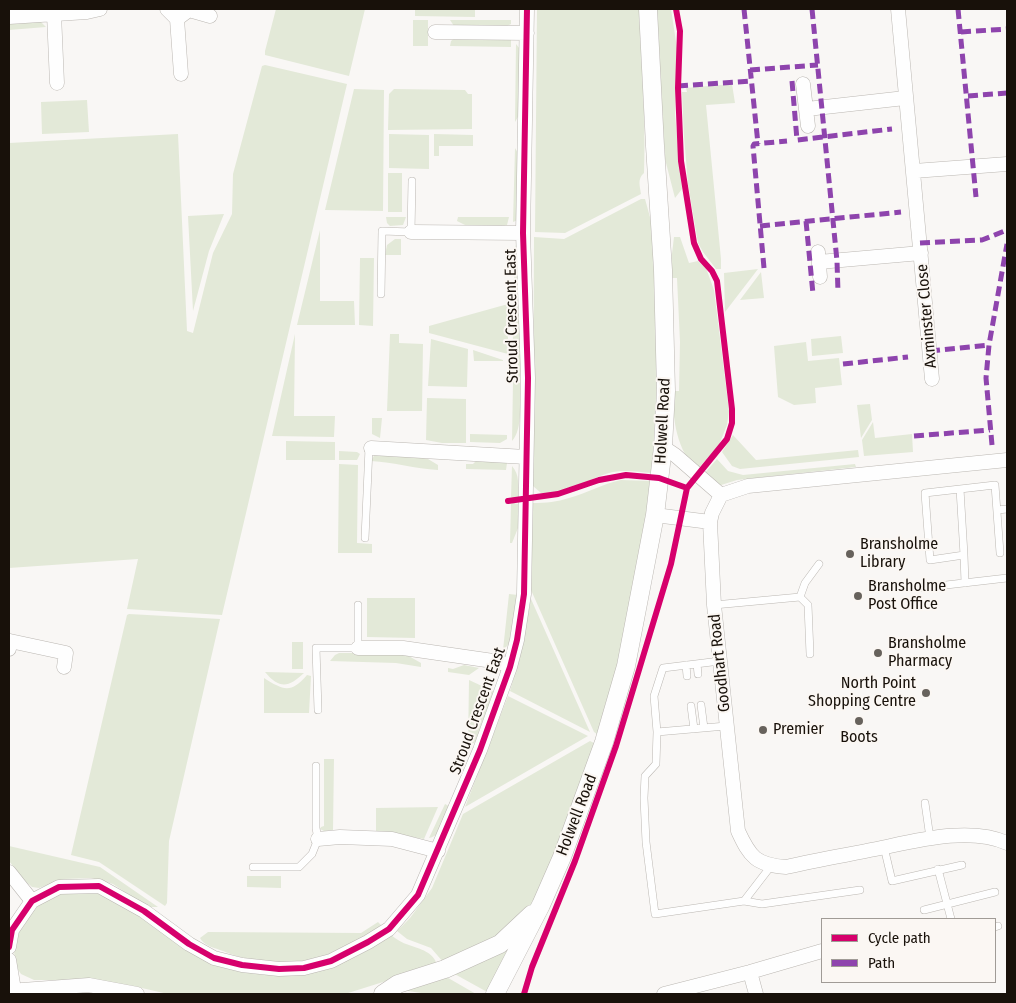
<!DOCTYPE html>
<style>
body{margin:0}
#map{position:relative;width:1016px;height:1003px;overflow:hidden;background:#f9f7f5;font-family:"Fira Sans Condensed",sans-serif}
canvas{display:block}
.frame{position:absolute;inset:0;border:10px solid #18110a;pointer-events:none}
.legend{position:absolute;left:821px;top:918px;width:175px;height:65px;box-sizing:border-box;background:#fbf7f3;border:1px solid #a09b96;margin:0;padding:6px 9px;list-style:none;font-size:15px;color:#18110a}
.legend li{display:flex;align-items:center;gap:10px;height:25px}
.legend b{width:25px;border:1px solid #a09b96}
</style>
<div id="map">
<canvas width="1016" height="1003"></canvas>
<div class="frame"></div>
<ul class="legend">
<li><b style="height:6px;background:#d6006c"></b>Cycle path</li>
<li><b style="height:6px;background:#8e44ad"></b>Path</li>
</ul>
</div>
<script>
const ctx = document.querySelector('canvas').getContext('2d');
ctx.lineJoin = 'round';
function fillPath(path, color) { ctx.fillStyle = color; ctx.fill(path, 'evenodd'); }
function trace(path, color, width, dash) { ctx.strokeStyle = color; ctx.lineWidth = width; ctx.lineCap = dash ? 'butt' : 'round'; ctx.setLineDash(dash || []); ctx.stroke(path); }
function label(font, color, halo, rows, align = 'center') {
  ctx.font = font + ' "Fira Sans Condensed",sans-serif'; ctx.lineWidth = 4; ctx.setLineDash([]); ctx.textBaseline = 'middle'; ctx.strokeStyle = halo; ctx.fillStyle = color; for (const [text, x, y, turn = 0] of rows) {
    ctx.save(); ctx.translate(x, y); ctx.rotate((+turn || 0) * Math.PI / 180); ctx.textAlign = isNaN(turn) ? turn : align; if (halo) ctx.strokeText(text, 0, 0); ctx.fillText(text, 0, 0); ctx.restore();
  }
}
fillPath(new Path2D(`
 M276 9H365L349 76 265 55V51Z
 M415 9H475V17L415 16Z
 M537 9H639C642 63 646 118 644 173 637 179 640 186 641 194L565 233 535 232Z
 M655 9H671L677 48 675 115 682 189 675 198 665 159Z
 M413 20H428V46H413Z
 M450 20H511V24L507 26H454Z
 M40 21 46 27 9 30V23Z
 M456 37 508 38 511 40V47L450 46 451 41Z
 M516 44 520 49 522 110 515 122Z
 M265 65 347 84 222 615 127 609 138 559 9 568V143L178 134 187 331 193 333 213 253 232 214 233 174 262 66Z
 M732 84 735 103 706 105 721 259V269H716L703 252 698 243 688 184 684 136 682 92H687L686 88Z
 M354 89 384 90 383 211 325 210Z
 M394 89 465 90 468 94H472V129L388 130 389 94Z
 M87 100 89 132 42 134 41 102Z
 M389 134 429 135V169L389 168Z
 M434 134 473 135V146H439V156H434Z
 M515 148 518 153V220L513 222Z
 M388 173H402V212H388Z
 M641 199H645L655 235 658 361 652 473C638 472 623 469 609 473 587 479 565 496 541 493L533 486 534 237 564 239Z
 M224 214 209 251 193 311 188 216Z
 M386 217H406L403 225 390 226 387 223Z
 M458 217H509L507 225 502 226H467L457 221Z
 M320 230V301H354L355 325H297Z
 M674 237H680L689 263 698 261 706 268 714 290 729 411 727 425 719 445 697 470C677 451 672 418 673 391H679L680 342 677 278H671V262Z
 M395 239H401V255H385L387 245Z
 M515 245 521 260 520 377H512Z
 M360 258H374L373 326 359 325Z
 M758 269 725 312 724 273Z
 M761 272 764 298 740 300Z
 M508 304V354L429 333V326Z
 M295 334 294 416H335L334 437 272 436Z
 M390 334H399V343L423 344 422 411H387Z
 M841 336 843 353 812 356 811 339Z
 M431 339 468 349 467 387 428 386Z
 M806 342 808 361 839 358 842 385 815 388 816 403 794 405 778 397 774 346Z
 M473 350 503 360V361H474Z
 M513 381 520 383C520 399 523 430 512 441Z
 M427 398 466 399V443H442L426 440Z
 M870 404 872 420 861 438 857 405Z
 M372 418H382L380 438 372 434Z
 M873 422 875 438 912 434 913 452 864 456 862 440Z
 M470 434 507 435V439L500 443 470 442Z
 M733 435 756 460 858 450 859 457 740 469 732 466 722 452Z
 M286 441 335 442V460H286Z
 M339 451 357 452 360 454 357 460H339Z
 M375 454 415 456 428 459 438 465V470C415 469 394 462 371 461Z
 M717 459 728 471 743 475 855 464 856 467 737 480 718 486 703 475Z
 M477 460H503L507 463 506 470 466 469V464H473Z
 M339 464 358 465 357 543 372 544V553H338Z
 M512 466C520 475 518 485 518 497L514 499 511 497Z
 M621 480 651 481C641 554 628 627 609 699H607L597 734 594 732 531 590 532 513 533 503C546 503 557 502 569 498 587 493 602 484 621 480Z
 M513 503 518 504V528L512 543H510L511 504Z
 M509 594 518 595 510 640 508 645 503 650Z
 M367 598H415V638L367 637Z
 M531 599 590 732 510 691 521 652Z
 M129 614 220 619 169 841 167 903 165 906 99 862 71 855 127 615Z
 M292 642H303V669H292Z
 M339 653H400L407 655 421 663V667L396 663 330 661 335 655Z
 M464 665 479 668 469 675 448 672V668L453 669Z
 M265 672 304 673C289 687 280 690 265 672Z
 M307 675 311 676 309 713H264V678C283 690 291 694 307 675Z
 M469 680 497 693 478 740 468 747Z
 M508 696 588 736 465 807Z
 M590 741 594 743 571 812 537 894 532 903 506 933 444 963 431 948 407 939 397 931 410 918 432 888 463 814Z
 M324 759H334L333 830 324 831 320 829 321 827 324 826Z
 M445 804 451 807C446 818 442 836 429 838Z
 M438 807 424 839 376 831V808Z
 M9 846 100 867 158 907H147L113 884 91 878 64 879 39 888 32 887 23 879 9 861Z
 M247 876H281V888L247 887Z
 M95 891 134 913 157 928 242 971C299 984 344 968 391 935 396 939 402 943 409 945 420 949 434 952 437 965L345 994H168L133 986 95 980H34L21 974 15 965 14 949 19 931 32 911 41 904 64 892Z
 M378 922 381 925C375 934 363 938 353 943 344 948 334 953 325 956 292 967 254 964 223 951 215 948 204 946 200 938L208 932 361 933Z
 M516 937 505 955 489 993 451 972Z
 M443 975 476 994H428L408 991V987Z`), '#e3e9d8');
const service = new Path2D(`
 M381 294 382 231 411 232 412 181
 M960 489 964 555
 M997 510 1007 509
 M365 538 369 448
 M965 583 964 555 930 560 925 493 995 485 1000 553
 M920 588 1007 578
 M800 597 805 583 819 564
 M714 605 800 597 808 605 810 654
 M720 661 663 668 654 696 657 732 656 764 645 776 644 798 646 842 655 914 744 901 762 904 860 890
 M697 664 698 674
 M686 665 687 676
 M701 705 704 728
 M691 706 694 729
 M318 710 316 648H358V605
 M657 732 726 726
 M925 803 930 838
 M884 847 892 881 962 865
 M253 867H299L312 854 318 839 316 828V766
 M938 869 951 919
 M744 901 771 866
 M924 910 995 892
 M995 927 998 926`);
const minor = new Path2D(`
 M167 9 177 19 181 74
 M898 9 932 379
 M54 14 57 83
 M9 17 87 12 100 9
 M177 19 189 10 210 16
 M435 32 527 33
 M803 84 808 126
 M807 109 905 98
 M914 171 1007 164
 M411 232 523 233
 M818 252 820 277
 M819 262 921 253
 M663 447 675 455 721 495
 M371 448 526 457
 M1007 460 748 486 721 495 712 513 710 522 714 605 738 831C750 857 756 865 786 867 816 860 846 855 876 849 915 841 969 826 1007 843
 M655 515 710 522
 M358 648H403L500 662 510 667
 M9 649 10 641 66 653 64 667
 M318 839 340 837 392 839 438 851
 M9 872 32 901
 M9 947 12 930 32 901 59 887 99 886 144 911 189 944 214 958 242 965 279 969 304 968 331 961 368 942 389 929 418 895 480 750 510 667 517 640 524 594 528 378 523 233 527 9
 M9 960 14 990
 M750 972 756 994
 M9 991 89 985 137 994
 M664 994 750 972 822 951`);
const tertiary = new Path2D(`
 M383 994 398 984 445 969 500 944 532 914
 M495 994 541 905 562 857 604 742 626 666 655 515 663 447 666 391 663 270 655 146 648 9`);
trace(service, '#bbb7b2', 8);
trace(minor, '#bbb7b2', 15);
trace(tertiary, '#bbb7b2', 19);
trace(service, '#fefefe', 7);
trace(minor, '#fefefe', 14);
trace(tertiary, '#fefefe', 18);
trace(new Path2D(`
 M744 9 758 144
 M812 9 837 261 838 292
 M958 9 976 197
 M961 32 1007 29
 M750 70 818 65
 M792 81 797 140 892 129
 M678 86 752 81
 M968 96 1007 93
 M806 221 813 294
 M760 226 901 212
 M920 243 982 240 1007 230
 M764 268 753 146 754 144 787 141
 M930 351 989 345
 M843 364 908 357
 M914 436 990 430
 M992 445 986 378 989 345 1007 244`), '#8e44ad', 5, [10, 5]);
trace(new Path2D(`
 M508 501 558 494 599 480 626 475 659 478 687 488
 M9 947 12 930 32 901 59 887 99 886 144 911 189 944 214 958 242 965 279 969 304 968 331 961 368 942 389 929 418 895 480 750 510 667 517 640 524 594 528 378 523 233 527 9
 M524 994 532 967 575 861 616 746 671 564 687 488 727 439 732 423V409L717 281 712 271 701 259 694 243 681 161 678 88 680 31 676 9`), '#d6006c', 6);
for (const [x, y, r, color] of [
 [850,554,5,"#67625c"],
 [858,596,5,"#67625c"],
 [878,653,5,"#67625c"],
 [926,693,5,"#67625c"],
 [859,721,5,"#67625c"],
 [763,730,5,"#67625c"]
]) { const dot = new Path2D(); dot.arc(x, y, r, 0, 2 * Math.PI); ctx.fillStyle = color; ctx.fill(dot); trace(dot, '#fbf7f3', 2); }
label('16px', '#18110a', '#fbf7f3', [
 ["Stroud Crescent East",512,316,-91],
 ["Axminster Close",927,316,-95],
 ["Holwell Road",663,421,-87],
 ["Goodhart Road",720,663,-96],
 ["Stroud Crescent East",478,711,-70],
 ["Holwell Road",577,815,-69]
]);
label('16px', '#18110a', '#fbf7f3', [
 ["Bransholme",860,545],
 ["Library",860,563],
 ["Bransholme",868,587],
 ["Post Office",868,605],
 ["Bransholme",888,644],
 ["Pharmacy",888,662],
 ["North Point",916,684,"right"],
 ["Shopping Centre",916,702,"right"],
 ["Premier",773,730],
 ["Boots",859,738,"center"]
], 'left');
</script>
